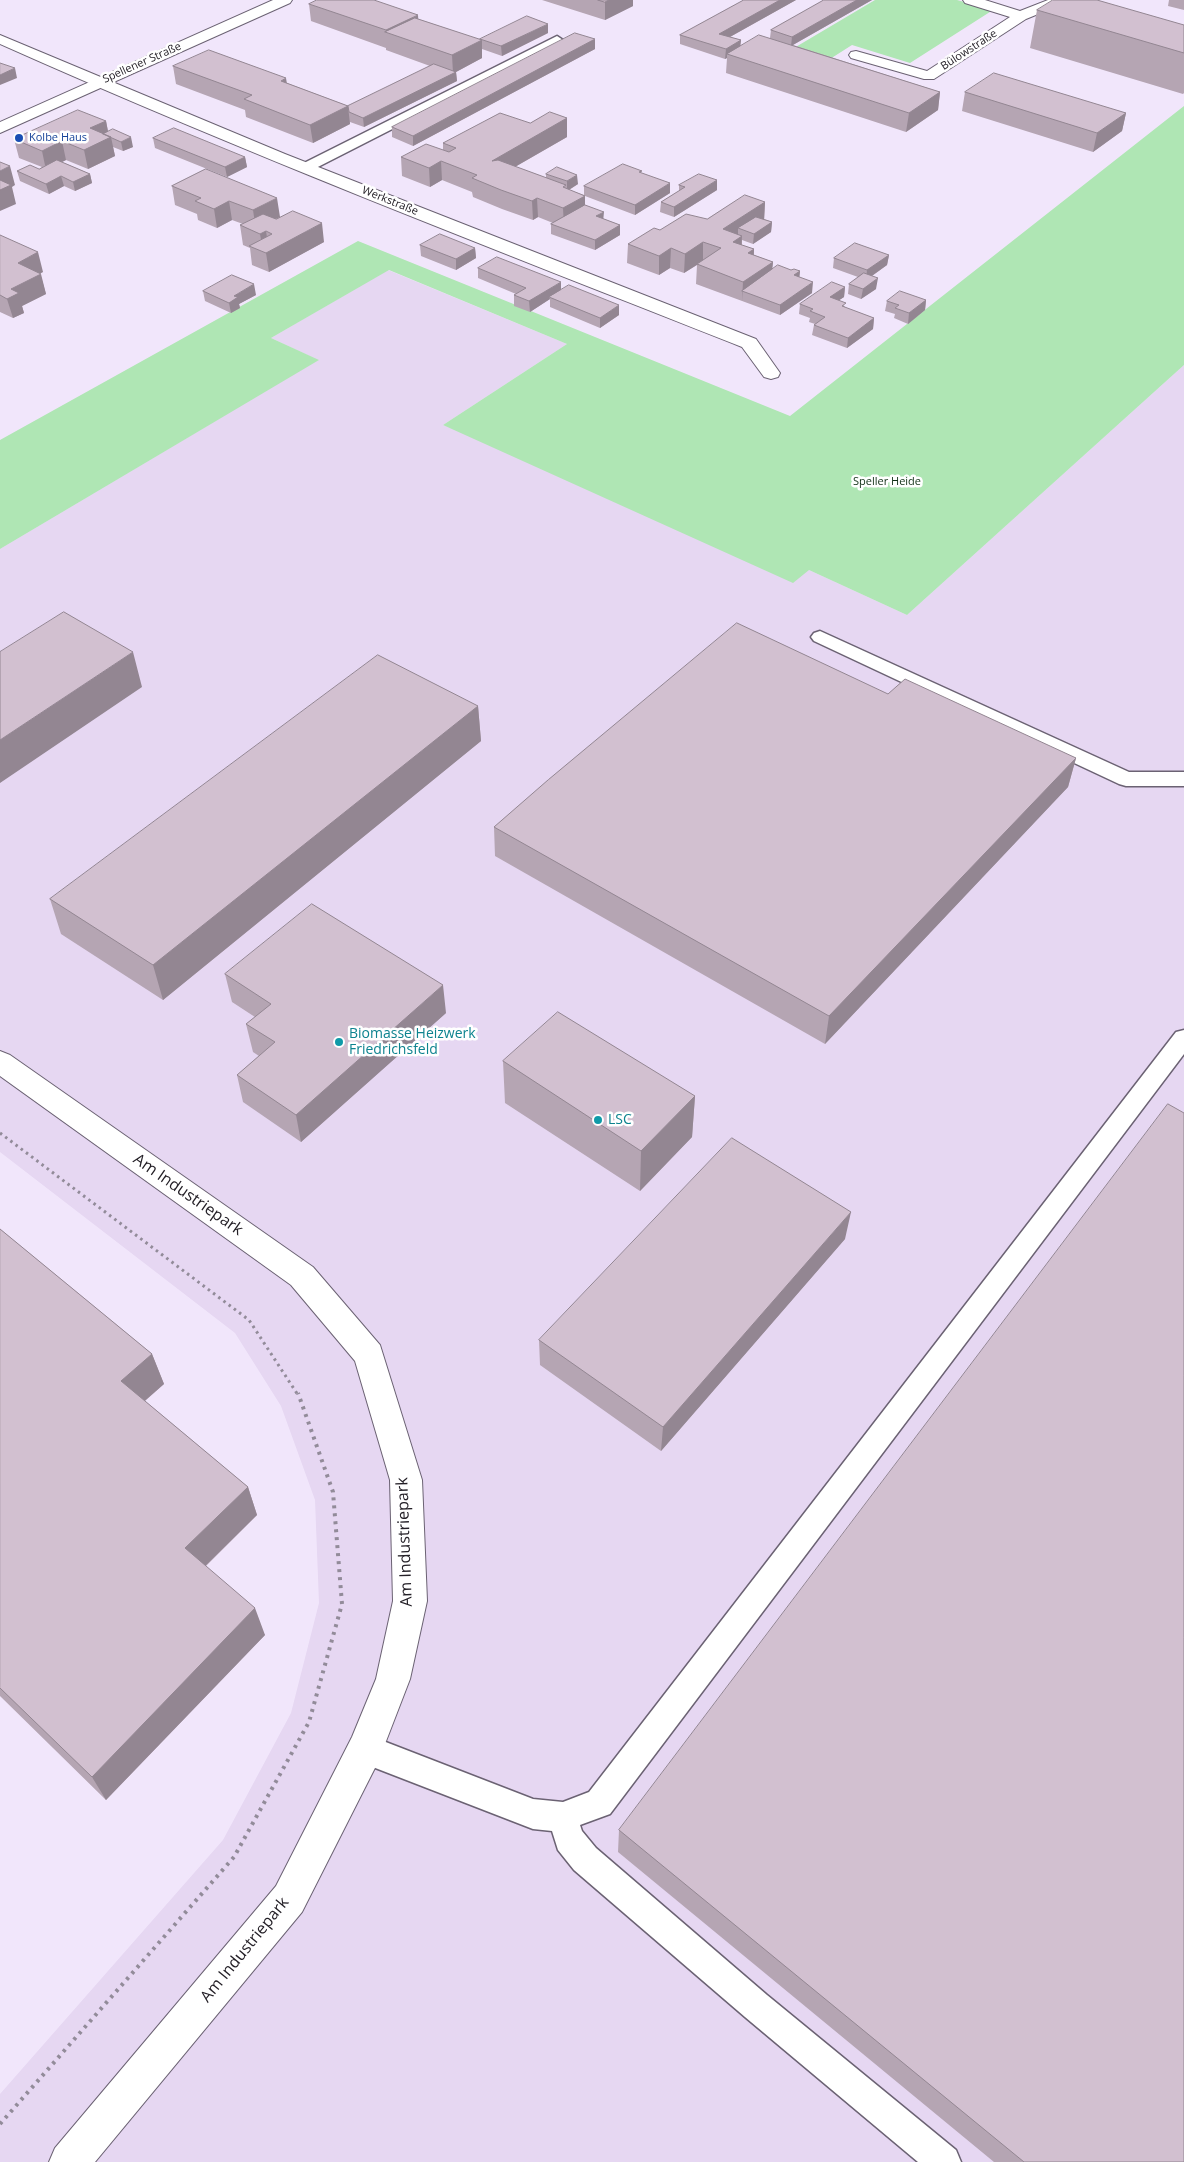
<!DOCTYPE html>
<meta charset="utf-8">
<style>
body{margin:0}
canvas{display:block;background:#f1e6fb}
</style>
<canvas width="1184" height="2162"></canvas>
<script>
const ctx = document.querySelector('canvas').getContext('2d');
ctx.lineJoin = 'round';
function fillPath(path, color) { ctx.fillStyle = color; ctx.fill(path, 'evenodd'); }
function trace(path, color, width, dash) { ctx.strokeStyle = color; ctx.lineWidth = width; ctx.lineCap = dash ? 'butt' : 'round'; ctx.setLineDash(dash || []); ctx.stroke(path); }
function label(font, color, halo, rows, align = 'center') {
  ctx.font = font + ' "Open Sans",sans-serif'; ctx.lineWidth = 5; ctx.setLineDash([]); ctx.textBaseline = 'middle'; ctx.strokeStyle = halo; ctx.fillStyle = color; for (const [text, x, y, turn = 0] of rows) {
    ctx.save(); ctx.translate(x, y); ctx.rotate((+turn || 0) * Math.PI / 180); ctx.textAlign = isNaN(turn) ? turn : align; if (halo) ctx.strokeText(text, 0, 0); ctx.fillText(text, 0, 0); ctx.restore();
  }
}
fillPath(new Path2D(`
 M388 270 567 344 443 425 809 570 907 615 1184 365V2162H0V2094L223 1840 291 1713 319 1603 315 1500 281 1406 235 1333 0 1152V549L318 360 271 338Z`), '#e6d7f2');
fillPath(new Path2D(`
 M875 0H957L993 10 910 63 852 45 830 59 794 48Z
 M1184 106V365L907 615 809 570 793 583 443 425 567 344 389 270 271 338 319 360 0 549V440L358 241 790 416Z`), '#afe6b4');
const service = new Path2D(`
 M557 36 563 40 561 43 310 171 305 172 298 168 300 165Z
 M820 631 1129 772H1184V786H1126L1119 784 814 641 811 637 814 633Z
 M1184 1030V1054L610 1814 580 1825 582 1831 596 1848 767 1995 956 2150 961 2162H918L745 2017 574 1870 558 1850 552 1831 533 1829 365 1764 355 1759 350 1749 355 1739 365 1734 533 1799 563 1802 589 1792 1176 1032Z`);
const minor = new Path2D(`
 M963 0H985L1020 11 1048 0H1067L1065 3 1026 19 934 79H924L851 58 849 55 851 52 856 51 927 71 1010 17 965 3Z
 M0 35 285 154 756 339 780 373 778 377 771 379 764 377 742 347C494 249 244 153 0 44Z`);
const tertiary = new Path2D(`
 M273 0H292L290 3 0 133V122Z
 M0 1051 10 1055 313 1267 380 1345 422 1480 427 1601 410 1679 378 1762 302 1912 95 2162H49L55 2148 276 1886 352 1737 376 1679 393 1601 390 1480 355 1361 291 1285 0 1076Z`);
trace(service, '#6b6273', 3);
trace(minor, '#6b6273', 2);
trace(tertiary, '#6b6273', 2);
trace(new Path2D(`
 M0 1133 249 1320 298 1395`), '#928b99', 3, [2.5, 4]);
trace(new Path2D(`
 M0 2124 234 1857 309 1722 342 1604 333 1492 298 1393`), '#928b99', 4, [3, 5]);
fillPath(service, '#fff');
fillPath(minor, '#fff');
fillPath(tertiary, '#fff');
fillPath(new Path2D(`
 M542 0H633V6L605 20Z
 M744 0H796L730 37 741 40 740 46 770 38 771 30 824 0H872L793 45 940 92 938 110 906 132 726 73 727 58 725 59 680 44V35Z
 M1169 0H1184V10L1168 6Z
 M309 4 418 19 480 40V39L548 33 502 56 482 49V58L456 72 457 81 364 127 350 122V124L313 143 246 117 245 110 176 84 173 66 287 83 348 106 430 66 386 50V48L311 21Z
 M1037 10 1184 25V93L1183 94 1030 48Z
 M595 39V49L413 146 392 137V127Z
 M965 92 1126 113 1122 131 1093 152 962 111Z
 M567 118V137L515 167 546 178V174L578 184 569 190 584 195V186L641 173 670 193 635 215 585 196V205L604 219 620 225V235L595 250 551 234V224L553 223 538 217 533 220 502 209 473 197 472 192 442 180 430 187 402 176 401 157 443 150V143L530 123Z
 M106 121 108 131 133 147 123 151 113 147 115 156 88 169 66 160 62 162 90 174 92 183 75 191 64 186 49 194 20 181 17 171 39 169 42 167 19 158 14 139Z
 M153 138 245 157 247 167 227 177 155 148Z
 M206 169 280 217 276 219 324 242 269 272 252 265 250 248 243 245 240 225 243 224 232 220 217 228 198 220 197 214 175 205 172 186Z
 M679 185 717 190 674 217 660 212 661 202 679 191Z
 M765 202 764 219 772 222 771 232 753 244 742 240V245L754 249V255L773 262 772 269 800 271 799 277 812 293 780 315 696 284 697 265 684 273 670 268 659 275 627 263 628 244 660 230 707 219Z
 M0 235 43 272 40 273 46 294 22 306 24 313 13 318 0 312Z
 M420 245 475 248 476 258 456 270 421 256Z
 M889 255 887 265 872 276 876 289 861 299 848 294 849 284 858 277 833 268 834 258Z
 M478 268 561 290 619 315 600 328 550 307V299L530 312 514 306V295L516 294 478 278Z
 M845 287 844 297 839 300 846 308 874 318 873 329 847 348 812 335 814 325 815 324 809 322 810 318 799 314 800 304Z
 M203 291 256 295 239 304 240 308 231 313 205 301Z
 M926 300 925 310 908 324 894 318 895 314 885 311 887 301Z
 M888 694 1076 758 1068 787 825 1044 495 856 494 827Z
 M478 706 481 741 163 1000 61 934 50 899Z
 M225 974 446 1013 301 1142 243 1102 237 1075 259 1056 253 1052 246 1024 255 1017 232 1002Z
 M503 1061 695 1096 692 1137 640 1191 505 1103Z
 M0 1229 152 1354 164 1384 145 1401 248 1487 257 1515 206 1566 265 1635 106 1800 0 1696Z
 M845 1239 661 1451 540 1365 539 1340Z
 M619 1830 1184 2162H994L618 1852Z`), '#b5a5b3');
fillPath(new Path2D(`
 M609 0H633V6L605 20V2Z
 M780 0H796L719 43V34Z
 M857 0H872L791 46 792 37Z
 M418 15 419 33H386V30Z
 M548 24V33L502 56 501 46Z
 M595 39V49L413 146V136Z
 M482 40V58L456 72 457 81 364 127 363 118 453 73 452 55Z
 M741 40 740 49 727 54V58L725 59 726 49Z
 M15 68 17 78 0 85V75Z
 M286 78 289 96 281 81Z
 M940 92 938 110 906 132 909 113Z
 M348 106 350 124 313 143 310 125Z
 M1126 113 1122 131 1093 152 1097 133Z
 M567 118V137L492 180V161Z
 M106 121 109 137H111L115 156 88 169 84 150 90 128Z
 M131 137 133 147 123 151 121 142Z
 M62 141 66 160 46 170 42 151Z
 M245 157 247 167 227 177 225 167Z
 M441 161 442 180 430 187 429 168Z
 M10 166 15 185 12 187 16 204 0 211V171Z
 M90 174 92 183 75 191 73 182Z
 M577 175 578 184 567 191V181Z
 M61 176 64 186 49 194 46 184Z
 M717 180V190L674 217V207Z
 M670 183V193L635 215V205Z
 M585 196V215L564 227 563 208Z
 M277 198 280 217 256 230 253 210Z
 M537 198 538 217 533 220 532 201Z
 M229 201 232 220 217 228 214 209Z
 M765 202 764 222 738 228V238L723 229Z
 M604 212 603 222 596 216Z
 M772 222 771 232 753 244 754 234Z
 M322 223 324 242 269 272 266 253Z
 M620 225V235L595 250V240Z
 M266 231 269 250 263 251 260 234Z
 M742 236 741 255 733 242Z
 M703 242V261L684 273 685 254Z
 M475 248 476 258 456 270V259Z
 M671 248 670 268 659 275V256Z
 M754 249 753 269 748 253Z
 M38 252 43 272 23 282 18 263Z
 M889 255 887 265 866 280 867 270Z
 M773 262 771 281 742 291V301L743 282Z
 M800 271 799 281 794 275Z
 M41 274 46 294 22 306 24 313 13 318 7 299 11 289Z
 M878 278 876 289 861 299 863 289Z
 M561 282V292L549 297 550 299 530 312 529 301Z
 M813 282 812 293 780 315V305Z
 M254 284 256 295 239 304 240 308 231 313 229 303 234 296Z
 M845 287 844 297 829 307 830 297Z
 M926 300 925 310 908 324 909 313Z
 M619 305V315L600 328V318Z
 M874 318 873 329 847 348 848 338Z
 M133 652 142 687 0 783V740Z
 M478 706 481 741 163 1000 153 965Z
 M1076 758 1068 787 825 1044 829 1016Z
 M443 985 446 1013 301 1142 296 1115Z
 M695 1096 692 1137 640 1191 641 1151Z
 M851 1212 845 1239 661 1451 663 1427Z
 M152 1354 164 1384 133 1411 121 1381Z
 M248 1487 257 1515 196 1575 185 1548Z
 M255 1608 265 1635 106 1800 92 1777Z`), '#938692');
const building = new Path2D(`
 M317 0H374L418 15 386 30 309 4Z
 M598 0H609L605 2Z
 M744 0H780L719 34 741 40 726 49 680 35Z
 M824 0H857L792 37 771 30Z
 M1053 0H1097L1184 25V53L1037 10Z
 M527 16 548 24 501 46 480 39Z
 M415 18 482 40 452 55 385 32Z
 M575 33 595 39 413 136 392 127Z
 M759 35 940 92 909 113 727 54Z
 M209 50 286 78 281 81 348 106 310 125 244 99 252 95 173 66Z
 M0 63 15 68 0 75Z
 M434 64 456 72 363 118 349 112 348 106Z
 M994 73 1126 113 1097 133 965 92Z
 M78 110 106 121 90 128 111 137 84 150 62 141 42 151 14 139Z
 M550 112 567 118 492 161 498 160 566 185 563 187 585 196 563 208 537 198 532 201 501 190 472 178 477 175 441 161 429 168 401 157 426 144 449 152 456 148 443 143 500 113 530 123Z
 M174 128 245 157 225 167 153 138Z
 M113 129 131 137 121 142 103 134Z
 M57 160 90 174 73 182 61 176 46 184 17 171 30 165 39 169Z
 M0 162 10 166 0 171Z
 M623 164 642 171 639 172 670 183 635 205 584 186Z
 M557 167 577 175 567 181 546 174Z
 M206 169 277 198 253 210 229 201 214 209 195 201 201 198 172 186Z
 M699 174 717 180 674 207 661 202 685 187 679 185Z
 M0 180 11 185 0 190Z
 M745 195 765 202 723 229 742 236 733 242 754 249 748 253 773 262 743 282 697 264 721 248 703 242 685 254 671 248 659 256 628 244 654 228 660 230 686 214 707 219Z
 M585 205 604 212 596 216 620 225 595 240 551 224Z
 M293 211 322 223 266 253 249 246 272 234 266 231 260 234 240 225 263 214 276 219Z
 M756 217 772 222 754 234 738 228Z
 M440 234 475 248 456 259 420 245Z
 M0 235 38 252 18 263 41 274 11 289 19 293 7 299 0 295Z
 M855 243 889 255 867 270 834 258Z
 M497 257 561 282 529 301 514 295 526 288 478 268Z
 M778 265 791 270 794 269 800 271 794 275 813 282 780 305 742 291Z
 M864 273 878 278 863 289 849 284Z
 M232 275 254 284 234 296 238 297 229 303 203 291Z
 M832 282 845 287 830 297 846 303 842 306 874 318 848 338 814 325 825 317 810 311 813 309 800 304Z
 M569 285 619 305 600 318 549 297Z
 M900 291 926 300 909 313 895 308 899 305 887 301Z
 M64 612 133 652 0 740V652Z
 M737 623 888 694 905 679 1076 758 829 1016 494 827 548 780Z
 M378 655 478 706 153 965 50 899Z
 M312 904 443 985 296 1115 237 1075 275 1042 246 1024 271 1004 225 974Z
 M558 1012 695 1096 641 1151 503 1061Z
 M1168 1104 1184 1113V2162H1024L619 1830Z
 M732 1138 851 1212 663 1427 539 1340Z
 M0 1229 152 1354 121 1381 248 1487 185 1548 255 1608 92 1777 0 1688Z`);
fillPath(building, '#d2c0d0');
trace(building, '#938692', 1);
for (const [x, y, r, color] of [
 [19,138,5,"#1a4fb4"],
 [339,1042,5,"#0f9aa8"],
 [598,1120,5,"#0f9aa8"]
]) { const dot = new Path2D(); dot.arc(x, y, r, 0, 2 * Math.PI); ctx.fillStyle = color; ctx.fill(dot); trace(dot, '#fff', 2); }
label('11px', '#242027', '#fff', [
 ["Bülowstraße",969,50,-33],
 ["Spellener Straße",142,63,-24],
 ["Werkstraße",390,201,22]
]);
label('11px', '#164399', '#fff', [
 ["Kolbe Haus",29,138]
], 'left');
label('11px', '#123117', '#fff', [
 ["Speller Heide",887,482]
]);
label('14px', '#0d838f', '#fff', [
 ["Biomasse Heizwerk",349,1034],
 ["Friedrichsfeld",349,1050],
 ["LSC",608,1120]
], 'left');
label('16px', '#242027', '#fff', [
 ["Am Industriepark",188,1195,35],
 ["Am Industriepark",405,1542,-92],
 ["Am Industriepark",245,1950,-51]
]);
</script>
